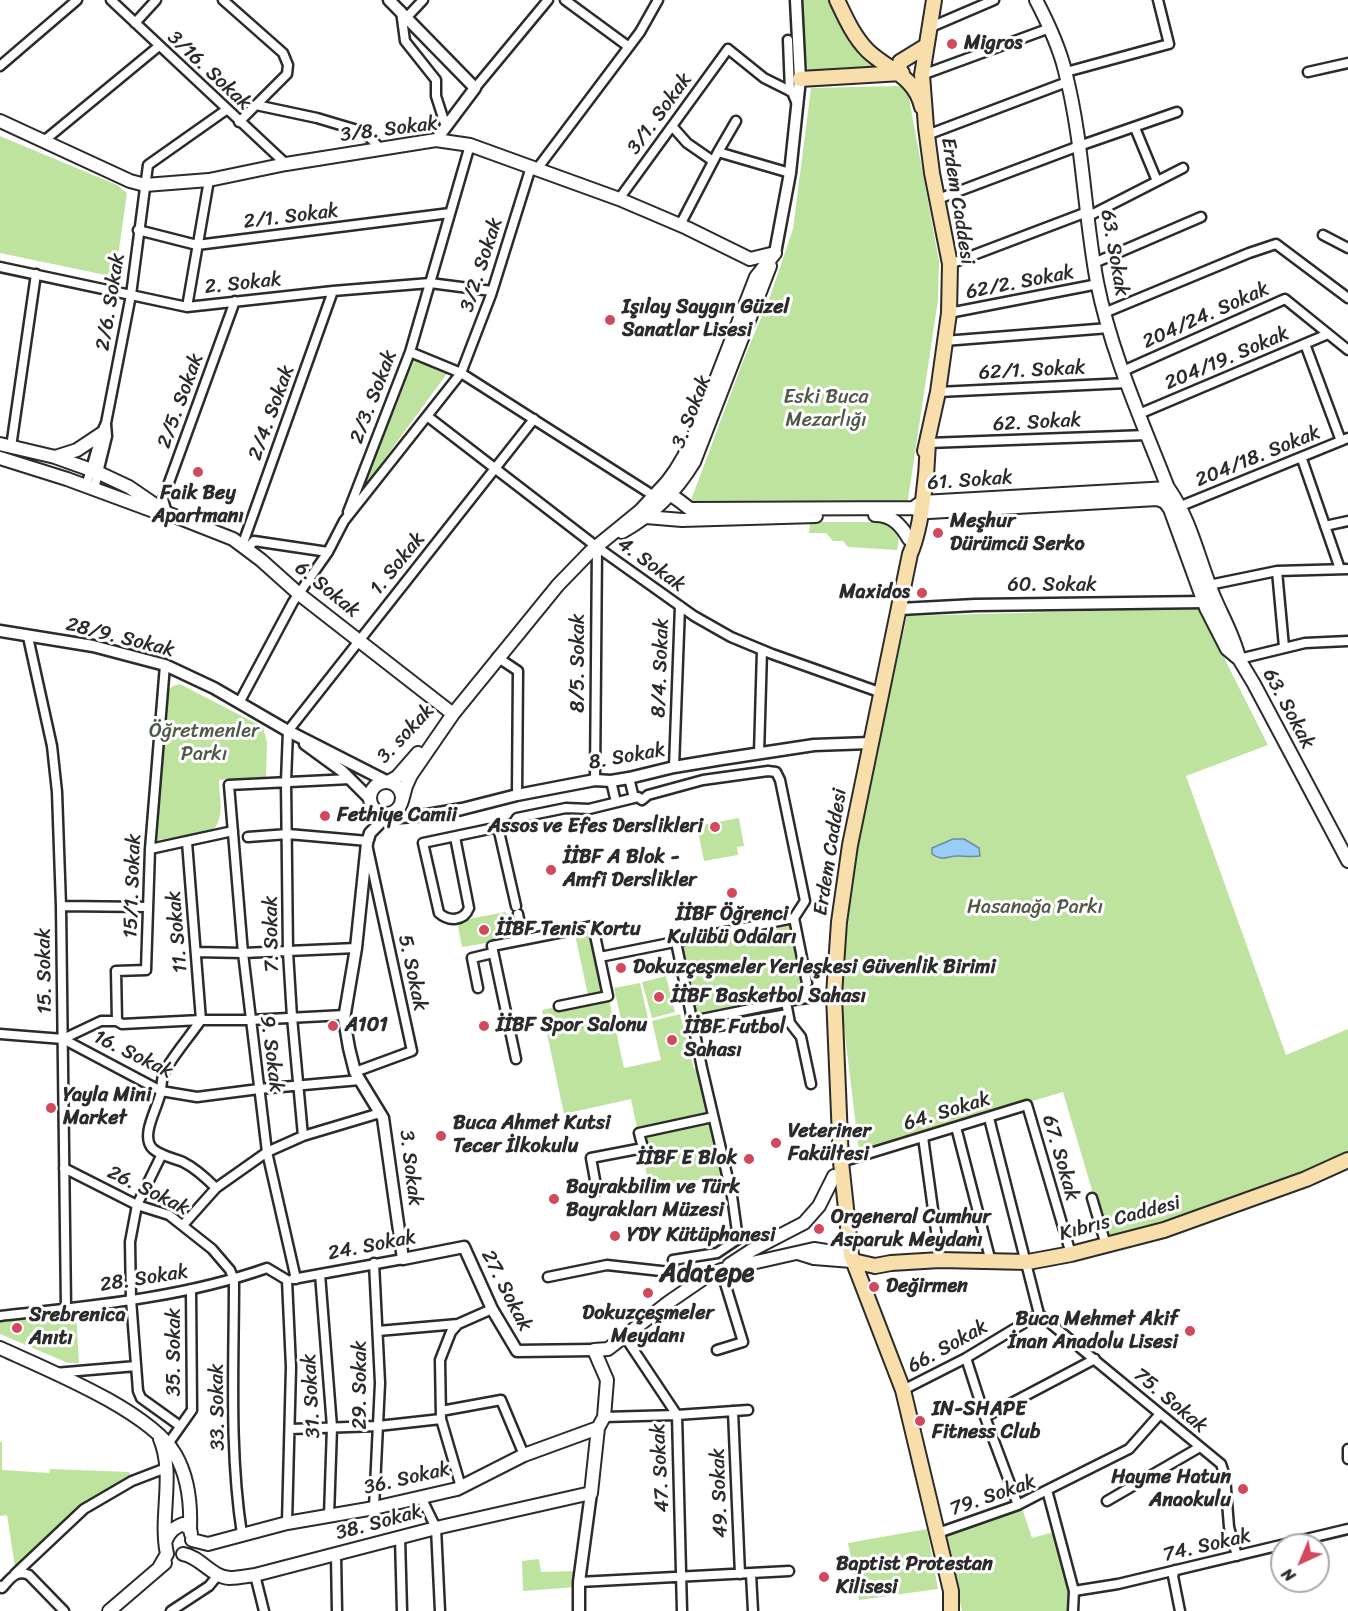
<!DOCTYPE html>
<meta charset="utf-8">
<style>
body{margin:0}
#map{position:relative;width:1348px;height:1611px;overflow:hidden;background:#fff;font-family:Sriracha,sans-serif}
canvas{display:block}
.north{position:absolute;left:1270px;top:1533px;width:60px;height:60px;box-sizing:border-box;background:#fff;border:2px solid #aaa;border-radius:50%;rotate:224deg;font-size:16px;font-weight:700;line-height:24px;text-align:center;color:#2b2b2b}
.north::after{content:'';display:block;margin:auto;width:21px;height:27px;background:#d1495b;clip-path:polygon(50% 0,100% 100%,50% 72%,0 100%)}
</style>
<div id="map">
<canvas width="1348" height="1611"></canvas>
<div class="north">N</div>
</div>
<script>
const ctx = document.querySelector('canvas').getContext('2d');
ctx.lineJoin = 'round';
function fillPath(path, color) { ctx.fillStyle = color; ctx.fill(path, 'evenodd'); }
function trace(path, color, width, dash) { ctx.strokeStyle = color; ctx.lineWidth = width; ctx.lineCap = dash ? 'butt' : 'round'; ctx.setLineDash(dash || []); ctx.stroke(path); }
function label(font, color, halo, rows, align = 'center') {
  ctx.font = font + ' Sriracha,sans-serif'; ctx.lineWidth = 6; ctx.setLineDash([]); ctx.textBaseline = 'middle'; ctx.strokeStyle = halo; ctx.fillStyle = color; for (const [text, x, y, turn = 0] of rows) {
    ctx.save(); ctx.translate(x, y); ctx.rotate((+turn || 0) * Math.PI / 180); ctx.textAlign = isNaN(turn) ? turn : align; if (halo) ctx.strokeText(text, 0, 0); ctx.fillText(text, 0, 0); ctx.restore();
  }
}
fillPath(new Path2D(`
 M802 0H832L840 27 876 70 808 76Z
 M900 86 908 93 939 261 938 300 907 506 699 503 691 500 743 361 771 294 793 229 811 88Z
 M0 136 117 185 127 193 115 277 0 253Z
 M415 358 448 372 364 487Z
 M810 522H880C895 526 902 534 897 550L848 547 843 541H833L826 533H809Z
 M1199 608 1268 745 1186 776 1286 1055 1348 1029V1155C1308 1173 1267 1186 1226 1200 1186 1215 1148 1229 1107 1241L1063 1092 859 1152 840 993 845 921 855 847 907 616Z
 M180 684 263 727 267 743 266 777 219 780C219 798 226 819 211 832L157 840 168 690 173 686Z
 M739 818 744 846 737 847 738 855 704 861 697 826Z
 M506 912 511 939 462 947 457 921Z
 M794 918 807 983 800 999 692 1021 676 942Z
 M593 926 624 1068 661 1060 652 1021 680 1014 694 1069 702 1068 727 1174 650 1190 631 1099 564 1114 542 1010 589 1000 574 930Z
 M666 976 675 1012 652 1018 642 982Z
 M640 983 648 1018 622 1024 614 988Z
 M76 1314 79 1363H68L0 1334V1319Z
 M0 1442H2V1470L49 1473 50 1469 129 1472 131 1477 83 1503 15 1567 7 1515 0 1516Z
 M1022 1508 1032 1538 1058 1531 1070 1586 1069 1611H962L945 1534Z
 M927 1529 938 1589 859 1600 848 1543Z
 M539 1559 541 1572 574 1571 576 1587 523 1591 522 1561Z`), '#bde39e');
const water = new Path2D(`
 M953 839H964L979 848 980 856C972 857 965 856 958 856 946 856 944 862 932 854V848Z`);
fillPath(water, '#99ccf7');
trace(water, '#6d8ca5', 1.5);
const minor = new Path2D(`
 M111 0 286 164
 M223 0 283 53 288 65 287 74 239 122
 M565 0 629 47
 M401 11 405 41 436 80V96L446 127
 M407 17 423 0
 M135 23 156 0
 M931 27 994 0
 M788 40 790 91
 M0 66 77 0
 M1066 72 1169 44 1158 0
 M1308 72 1348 63
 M922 75 1050 28
 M475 88 548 0
 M256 105 317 118 364 132 381 149
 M672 126 687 143 713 161
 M1135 128 1157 181
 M927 135 1067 82
 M45 140 159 46
 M718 152 736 121
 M537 169 640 32 658 0
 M619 199 728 49 764 78 792 92 797 104
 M938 199 1079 146 1177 112
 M1087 217 1183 168
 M680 225 718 152 790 173
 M138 230 197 245 450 213
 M1323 235 1348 248
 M1094 263 1201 217
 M950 264 1087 212
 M0 267 187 307 333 291 430 283 492 291
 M187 307 209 180
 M949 313 1098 284
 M1104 313 1249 253 1276 244 1348 298
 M944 341 1109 328
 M1305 344 1341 441
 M410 352 461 373 654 496
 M1123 371 1285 299 1348 350
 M938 392 1127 383
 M1139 414 1328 334
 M427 416 597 547 694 616 731 637 772 654 882 693
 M928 443 1147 435
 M11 447 36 274
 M1302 459 1340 569
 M86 486 101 434 106 423 131 295 148 165 226 110
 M94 489 107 436 106 424
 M1181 506 1348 438
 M348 512 410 352 470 145
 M167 513 163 499 235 301
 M1325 526 1348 521
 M242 546 333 291
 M247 549 254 541 328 552
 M1277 571 1284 647
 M1209 585 1277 571 1348 569
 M28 637 52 746 57 792 61 906 66 1308
 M497 657 518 671 517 795
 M1239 659 1305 643 1348 641
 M239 703 293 602 328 552 344 521 461 373 491 295 531 167
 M759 754 762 650
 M674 767 680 606
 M629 778 634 798
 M595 780 597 547
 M611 781 616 802
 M498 827 516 906
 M248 837 288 834 368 841
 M455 837 469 908C464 921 449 922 439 913L423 843 513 824 517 818 566 808 589 809 638 797 642 800 648 795 703 780 768 771 776 772 780 780 805 901 794 918 807 983 800 999
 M150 849 233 831
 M61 906 148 907
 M518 914 523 940
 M196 952 243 953 356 948
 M600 957 794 918
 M478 988 472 958 493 953
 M786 1002 790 1023 801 1037 811 1084
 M345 1015 250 1020H201C190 1036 176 1052 166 1069 161 1078 162 1082 161 1091 159 1106 139 1136 153 1149 161 1156 173 1158 183 1162 195 1168 206 1178 216 1188L267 1152 303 1136 380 1113
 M117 1021 122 1024 201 1020 187 842
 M692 1021 800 999 834 995
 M707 1028 788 1014
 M0 1034 63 1039 161 1091 197 1097 259 1089 360 1080
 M63 1039 101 1021H117L116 971 146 970 150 849 165 665
 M516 1059 492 946 593 926 608 996 559 1006
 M355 1072 412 1051 368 849
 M989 1118 1039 1314 1221 1464 1225 1476 1229 1527 1237 1556
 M956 1127 991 1262
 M303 1136 292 1017 288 952 286 781 288 731 534 419
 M923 1137 940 1260
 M162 1154 137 1205 130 1242 131 1299 138 1391 141 1398 180 1426
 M841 1162 1027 1105 1071 1254
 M64 1168 137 1205 169 1215 212 1249 230 1270 234 1280C234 1364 229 1451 242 1534
 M597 1191 591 1158 643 1148 639 1133 713 1117
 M1092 1198 1106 1245
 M183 1225 216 1188
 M673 1260 717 1253 738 1239 732 1196 702 1068 676 942
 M320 1274 332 1427 329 1516
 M548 1277 607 1265 706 1276
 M293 1279 403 1259
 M296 1279 267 1152 243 953 229 785 350 779
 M287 1280 291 1367 287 1523
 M0 1316C89 1306 182 1298 267 1268L287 1280
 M378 1331 458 1324
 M625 1337 677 1415 682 1611
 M717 1350 743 1342 721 1270
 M966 1358 985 1417 1018 1505
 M55 1373 136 1366
 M903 1390 966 1358 1039 1314
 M441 1411 501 1400 524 1455
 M733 1411 740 1574
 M604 1417 677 1415 748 1410
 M985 1417 1095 1359
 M290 1429 378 1426 441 1419
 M168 1444 192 1410 191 1289
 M1348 1449V1459
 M461 1487 441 1419 440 1360 451 1332 458 1324 492 1309
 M1047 1490 1129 1449 1160 1414
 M421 1497 436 1528 440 1611
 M1107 1501 1200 1447
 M374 1508 380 1383 374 1263
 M938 1533 1018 1505 1047 1490 1074 1591 1073 1611
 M400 1538 402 1611
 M336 1555 337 1611
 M1175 1570 1173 1576 1180 1611
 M15 1574 84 1509 132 1481 166 1468
 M751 1574 753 1611
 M255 1575 264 1611
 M579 1582 789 1571
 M0 1586 2 1588C10 1579 16 1569 29 1575L64 1611
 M1074 1591 1118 1584 1348 1529
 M171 1611 209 1586 218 1575`);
const tertiary = new Path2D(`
 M389 0 475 88 436 140
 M775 253 790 173 800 79 796 0
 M900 609 975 605 1204 602
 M0 631 93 646 165 665 214 688 288 731 388 782
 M305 744 342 771 370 799
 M394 813 401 817 427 815 462 809 517 795 595 780 611 781 629 778 674 767 722 759 814 745 870 743
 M389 814 370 833 367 843 356 948 344 1019 349 1048 355 1072 383 1118 403 1259 464 1247 492 1309 517 1351 594 1350
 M579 1611V1582L591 1493`);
const secondary = new Path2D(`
 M1036 0C1048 23 1059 46 1065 71 1083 140 1084 213 1097 282 1111 353 1142 421 1168 488L1170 509
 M0 121 130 181 145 185 209 180 286 164 436 140 470 145 619 199 687 228 750 259 775 253
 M0 444 55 457 97 472 129 487 167 513 233 539 261 560 299 594 453 714
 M55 457 77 450 101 434
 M0 458 67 479 151 510 163 512
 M1169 489C1189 518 1197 552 1209 584 1218 610 1233 632 1239 658
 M654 496C669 489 678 500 690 509L914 508 920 512H929L1157 499 1165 502 1170 509 1206 608 1227 649 1239 659 1254 684 1348 861
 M916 506 922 502 1168 488
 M875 515C892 515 901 525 909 539
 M646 517 682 520 816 516
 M622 532C653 515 676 492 694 462L770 266
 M370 798a16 16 0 1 1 32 0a16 16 0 1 1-32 0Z
 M388 782 397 777 418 753
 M402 801 406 786 411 775 453 714 558 585 591 551 640 511 667 482 675 471 684 456 696 431 756 277 775 253
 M798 1253 814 1258 852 1261
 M729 1265 752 1250 804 1223 819 1206 834 1176
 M0 1348C46 1369 150 1411 175 1454 188 1476 191 1504 190 1529
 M160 1439C175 1475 159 1517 167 1554L160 1566
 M166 1540C170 1531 174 1528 183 1524L190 1529 191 1534
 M192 1540 208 1544 287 1523 374 1508 457 1489 524 1455 598 1428
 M183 1554C201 1557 211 1577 230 1578 238 1578 247 1576 255 1575L436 1528 591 1493 598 1428 604 1417 607 1380 594 1350 608 1349 669 1302 707 1276 721 1270 814 1249 851 1255
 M109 1611 165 1563`);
const primary = new Path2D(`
 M837 0C846 19 854 37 868 51 888 70 915 76 922 107
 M899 73 900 62 926 46
 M800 79 902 73
 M928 443C927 473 922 527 910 554L850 845 839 922 834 995 841 1162 851 1255 903 1390 951 1591V1611
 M925 451 938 392 949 313 950 264 932 173 926 127 922 75 934 0
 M853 1261 875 1266 891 1263 940 1260 1028 1262 1071 1254 1164 1230 1306 1179 1348 1160`);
trace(minor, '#2b2b2b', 13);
trace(tertiary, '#2b2b2b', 15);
trace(secondary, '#2b2b2b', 16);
trace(primary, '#2b2b2b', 18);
trace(minor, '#fff', 8);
trace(tertiary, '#fff', 10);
trace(secondary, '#fff', 12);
trace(primary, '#f8deab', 14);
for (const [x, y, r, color] of [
 [952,44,6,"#d1495b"],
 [610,320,6,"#d1495b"],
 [198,472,6,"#d1495b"],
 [938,533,6,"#d1495b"],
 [922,593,6,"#d1495b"],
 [325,816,6,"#d1495b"],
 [715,827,6,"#d1495b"],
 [551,870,6,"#d1495b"],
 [732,893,6,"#d1495b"],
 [484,930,6,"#d1495b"],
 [621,968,6,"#d1495b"],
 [659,997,6,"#d1495b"],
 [333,1026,6,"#d1495b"],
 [484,1026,6,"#d1495b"],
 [672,1040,6,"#d1495b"],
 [51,1108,6,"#d1495b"],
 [441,1136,6,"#d1495b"],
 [776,1143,6,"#d1495b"],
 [749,1159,6,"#d1495b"],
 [554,1199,6,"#d1495b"],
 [819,1229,6,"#d1495b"],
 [615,1236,6,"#d1495b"],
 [874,1287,6,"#d1495b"],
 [648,1293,6,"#d1495b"],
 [17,1328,6,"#d1495b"],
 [1190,1331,6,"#d1495b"],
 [920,1421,6,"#d1495b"],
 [1243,1489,6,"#d1495b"],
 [824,1577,6,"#d1495b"]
]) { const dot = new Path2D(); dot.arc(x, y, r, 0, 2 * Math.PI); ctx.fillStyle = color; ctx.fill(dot); trace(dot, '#fff', 2); }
label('bold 20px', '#2b2b2b', '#fff', [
 ["Migros",964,44],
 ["Işılay Saygın Güzel",622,308],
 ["Sanatlar Lisesi",622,331],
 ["Faik Bey",198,494,"center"],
 ["Apartmanı",198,517,"center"],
 ["Meşhur",950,522],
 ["Dürümcü Serko",950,545],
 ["Maxidos",910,593,"right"],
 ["Fethiye Camii",337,816],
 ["Assos ve Efes Derslikleri",703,827,"right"],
 ["İİBF A Blok -",563,858],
 ["Amfi Derslikler",563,881],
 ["İİBF Öğrenci",732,915,"center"],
 ["Kulübü Odaları",732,938,"center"],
 ["İİBF Tenis Kortu",496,930],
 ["Dokuzçeşmeler Yerleşkesi Güvenlik Birimi",633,968],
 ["İİBF Basketbol Sahası",671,997],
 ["A101",345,1026],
 ["İİBF Spor Salonu",496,1026],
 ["İİBF Futbol",684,1028],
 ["Sahası",684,1051],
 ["Yayla Mini",63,1096],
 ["Market",63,1119],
 ["Buca Ahmet Kutsi",453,1124],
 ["Tecer İlkokulu",453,1147],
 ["Veteriner",788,1132],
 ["Fakültesi",788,1155],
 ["İİBF E Blok",737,1159,"right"],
 ["Bayrakbilim ve Türk",566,1188],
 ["Bayrakları Müzesi",566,1211],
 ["Orgeneral Cumhur",831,1218],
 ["Asparuk Meydanı",831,1241],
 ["YDY Kütüphanesi",627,1236],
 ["Değirmen",886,1287],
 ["Dokuzçeşmeler",648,1314,"center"],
 ["Meydanı",648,1337,"center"],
 ["Srebrenica",29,1316],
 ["Anıtı",29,1339],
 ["Buca Mehmet Akif",1178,1320,"right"],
 ["İnan Anadolu Lisesi",1178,1343,"right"],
 ["IN-SHAPE",932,1410],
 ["Fitness Club",932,1433],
 ["Hayme Hatun",1231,1478,"right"],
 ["Anaokulu",1231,1501,"right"],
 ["Baptist Protestan",836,1565],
 ["Kilisesi",836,1588]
], 'left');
label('20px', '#2b2b2b', '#fff', [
 ["3/16. Sokak",209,71,43],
 ["3/1. Sokak",660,114,-54],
 ["3/8. Sokak",389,130,-7],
 ["Erdem Caddesi",957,201,81],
 ["2/1. Sokak",291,217,-7],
 ["63. Sokak",1114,253,80],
 ["3/2. Sokak",482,265,-72],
 ["62/2. Sokak",1020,283,-11],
 ["2. Sokak",243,284,-6],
 ["2/6. Sokak",111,302,-81],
 ["204/24. Sokak",1206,316,-24],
 ["204/19. Sokak",1227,359,-23],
 ["62/1. Sokak",1032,371,-3],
 ["2/3. Sokak",374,397,-69],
 ["2/5. Sokak",181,401,-70],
 ["3. Sokak",692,412,-69],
 ["2/4. Sokak",272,413,-70],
 ["62. Sokak",1037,423,-3],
 ["204/18. Sokak",1258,457,-22],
 ["61. Sokak",970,481,-4],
 ["1. Sokak",398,564,-51],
 ["4. Sokak",651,565,36],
 ["60. Sokak",1052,586],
 ["6. Sokak",327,590,39],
 ["28/9. Sokak",120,638,14],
 ["8/5. Sokak",579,663,-90],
 ["8/4. Sokak",661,668,-88],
 ["63. Sokak",1288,709,62],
 ["3. sokak",406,734,-47],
 ["8. Sokak",627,757,-10],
 ["Erdem Caddesi",831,852,-81],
 ["15/1. Sokak",133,886,-88],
 ["11. Sokak",178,932,-95],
 ["7. Sokak",272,934,-91],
 ["15. Sokak",45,971,-91],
 ["5. Sokak",412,973,78],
 ["9. Sokak",271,1054,83],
 ["16. Sokak",133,1055,26],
 ["64. Sokak",947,1112,-17],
 ["67. Sokak",1060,1158,74],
 ["3. Sokak",410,1168,83],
 ["26. Sokak",148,1191,26],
 ["Kıbrıs Caddesi",1120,1219,-15],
 ["24. Sokak",372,1246,-11],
 ["28. Sokak",144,1279,-9],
 ["27. Sokak",506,1291,63],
 ["66. Sokak",948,1347,-29],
 ["35. Sokak",175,1352,-90],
 ["29. Sokak",361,1385,-90],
 ["31. Sokak",312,1396,-93],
 ["75. Sokak",1170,1401,40],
 ["33. Sokak",218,1407,-91],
 ["47. Sokak",661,1468,-93],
 ["36. Sokak",407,1479,-13],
 ["49. Sokak",720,1493,-92],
 ["79. Sokak",993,1496,-19],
 ["38. Sokak",379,1523,-15],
 ["74. Sokak",1207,1546,-13]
]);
label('20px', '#505948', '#fff', [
 ["Eski Buca",826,398],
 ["Mezarlığı",826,421],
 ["Öğretmenler",204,732],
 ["Parkı",204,755],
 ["Hasanağa Parkı",1035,908]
]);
label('bold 26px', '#2b2b2b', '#fff', [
 ["Adatepe",707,1274]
]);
</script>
